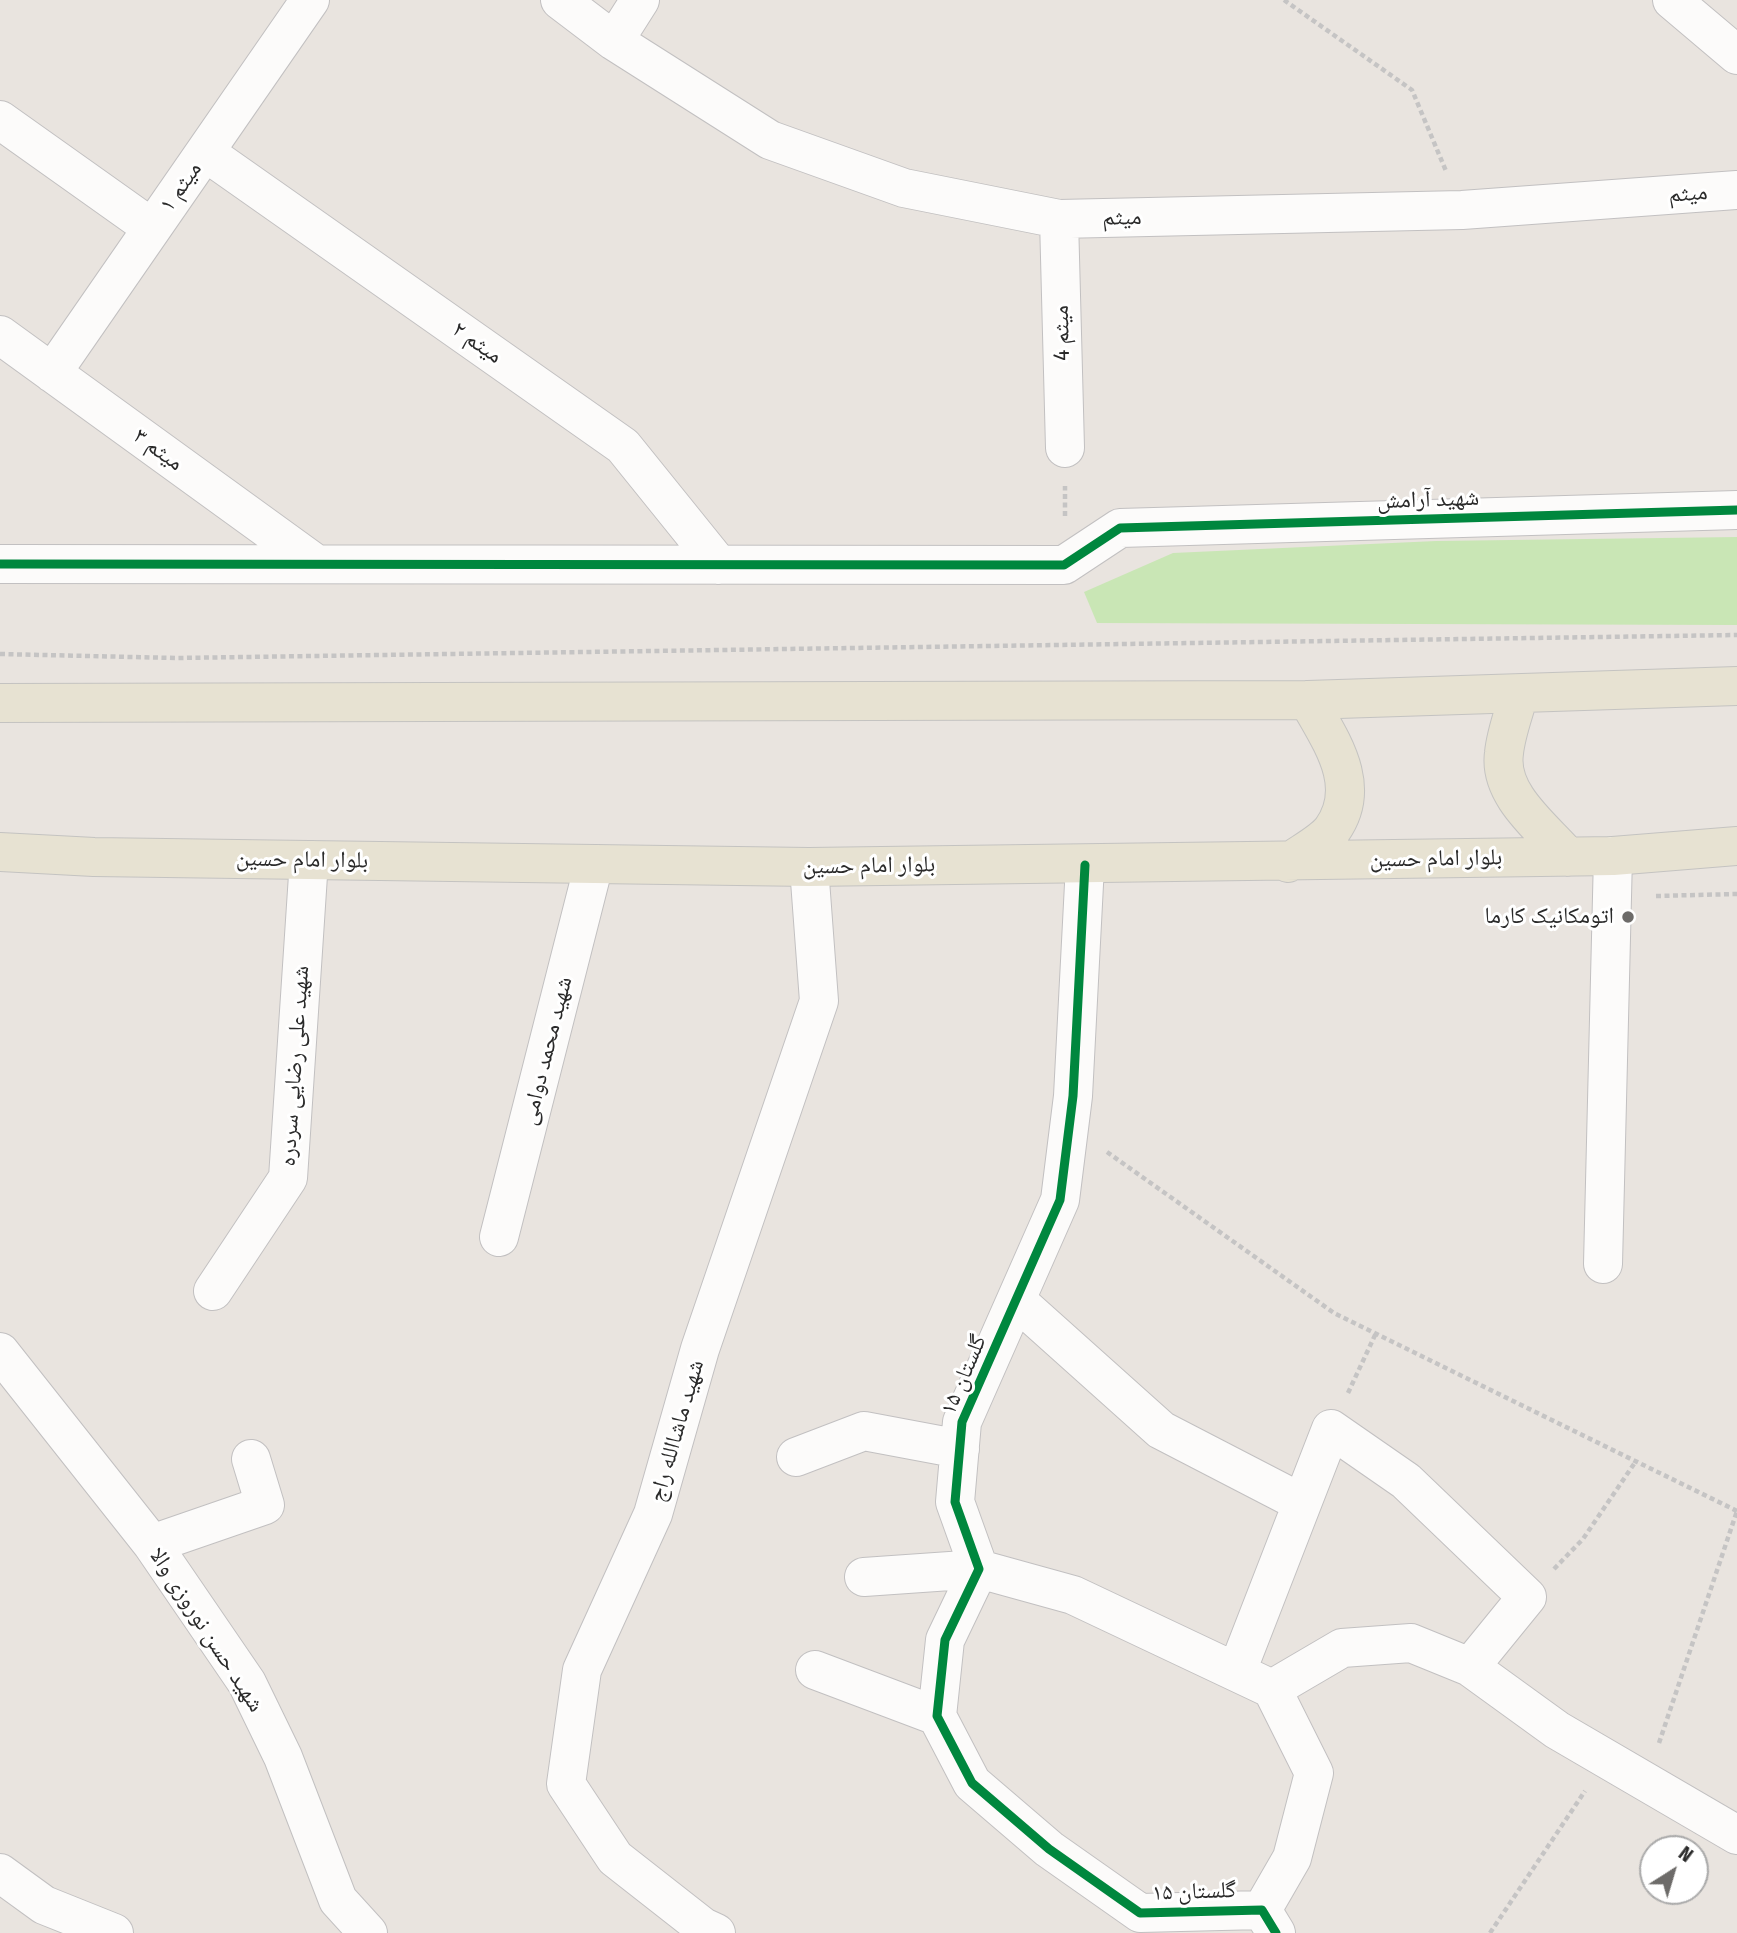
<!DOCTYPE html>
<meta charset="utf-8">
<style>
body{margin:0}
#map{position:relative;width:1737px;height:1933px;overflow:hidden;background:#e9e4df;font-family:"Fira Sans Condensed",sans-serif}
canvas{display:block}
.north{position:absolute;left:1639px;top:1835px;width:70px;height:70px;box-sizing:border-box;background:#fff;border:2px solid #aaa;border-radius:50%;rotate:37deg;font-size:19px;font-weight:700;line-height:28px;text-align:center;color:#2a2a2a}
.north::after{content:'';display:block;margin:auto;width:24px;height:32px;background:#6d6b69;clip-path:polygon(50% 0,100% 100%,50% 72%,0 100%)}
</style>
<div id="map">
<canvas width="1737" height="1933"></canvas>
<div class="north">N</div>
</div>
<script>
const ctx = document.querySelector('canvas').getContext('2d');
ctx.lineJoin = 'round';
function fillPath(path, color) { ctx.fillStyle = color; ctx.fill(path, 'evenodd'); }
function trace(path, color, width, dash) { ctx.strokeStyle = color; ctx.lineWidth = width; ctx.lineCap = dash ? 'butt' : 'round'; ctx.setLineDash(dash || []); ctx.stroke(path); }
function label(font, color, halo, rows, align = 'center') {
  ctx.font = font + ' "Fira Sans Condensed","Noto Naskh Arabic",sans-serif'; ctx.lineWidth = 6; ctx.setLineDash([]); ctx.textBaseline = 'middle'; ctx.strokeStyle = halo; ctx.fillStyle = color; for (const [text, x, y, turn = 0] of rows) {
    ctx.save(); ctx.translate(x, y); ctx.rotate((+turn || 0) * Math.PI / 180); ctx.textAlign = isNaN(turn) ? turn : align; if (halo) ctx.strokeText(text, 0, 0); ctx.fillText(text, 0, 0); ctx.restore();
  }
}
fillPath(new Path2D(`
 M1737 537V625L1097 623 1084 592 1173 553 1436 541Z`), '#c9e6b5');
const minor = new Path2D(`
 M560 0 614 41 770 140 904 188 1059 219 1462 210 1737 190
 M1672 0 1737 55
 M614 41 640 0
 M0 120 152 228
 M205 152 623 446 719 565
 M1059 219 1065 448
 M0 335 316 564
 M52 373 310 0
 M0 564 1064 565 1120 528 1737 510
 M1085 865 1073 1096 1060 1200 962 1422 955 1502 979 1569 945 1640 937 1716 972 1783 1049 1849 1140 1913 1262 1910 1276 1933
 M499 1237 594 864
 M1603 1264 1613 856
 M213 1291 288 1178 309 860
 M1017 1301 1161 1430 1302 1503
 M0 1352 152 1544 247 1683 283 1757 338 1900 368 1933
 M796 1457 864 1431 960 1449
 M152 1544 265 1505 251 1459
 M864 1577 979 1569 1073 1595 1272 1689 1314 1773 1292 1858 1262 1910
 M815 1670 937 1716
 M1237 1671 1331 1429 1406 1481 1527 1597 1470 1667
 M1272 1689 1342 1648 1411 1643 1470 1667 1557 1730 1737 1835
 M0 1873 44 1905 114 1933
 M716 1933 703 1927 615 1858 566 1784 582 1670 653 1514 700 1349 819 1001 809 867`);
const major = new Path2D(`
 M1519 694C1514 713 1506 733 1504 753 1498 795 1543 828 1568 857
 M0 703 1308 700 1737 686
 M0 852 94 857 809 867 1613 856 1737 846
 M1288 863C1301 853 1322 843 1332 830 1364 785 1330 740 1308 700`);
trace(minor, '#c2c0c1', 40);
trace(major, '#c4c3c1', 40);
trace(new Path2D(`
 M1284 0 1412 90 1446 171
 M1065 516V486
 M0 654 176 658 1737 635
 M1656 896 1737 894
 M1107 1152 1334 1313 1737 1511
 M1348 1393 1376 1333
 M1554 1569 1583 1539 1636 1461
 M1659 1743 1737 1511
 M1490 1933 1585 1791`), '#c5c4c4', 4.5, [5, 3.5]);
trace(minor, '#fcfbfa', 38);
trace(major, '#e7e2d2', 38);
trace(new Path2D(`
 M0 564 1064 565 1120 528 1737 510
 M1085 865 1073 1096 1060 1200 962 1422 955 1502 979 1569 945 1640 937 1716 972 1783 1049 1849 1140 1913 1262 1910 1276 1933`), '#00873e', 9);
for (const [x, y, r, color] of [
 [1628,917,7,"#6d6b69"]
]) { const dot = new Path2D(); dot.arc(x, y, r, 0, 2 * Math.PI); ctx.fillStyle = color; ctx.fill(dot); trace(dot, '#fff', 2.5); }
label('23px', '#2a2a2a', '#fff', [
 ["میثم ۱",181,187,-55],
 ["میثم",1688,194,-4],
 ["میثم",1122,218,-1],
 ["میثم 4",1062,333,-91],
 ["میثم ۲",477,343,35],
 ["میثم ۳",158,450,36],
 ["شهید آرامش",1428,500,-2],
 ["بلوار امام حسین",1436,859,-1],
 ["بلوار امام حسین",302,860,1],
 ["بلوار امام حسین",869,866,-1],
 ["شهید محمد دوامی",547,1051,-76],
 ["شهید علی رضایی سردره",295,1066,-86],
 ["گلستان ۱۵",964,1375,-67],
 ["شهید ماشاالله راج",677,1431,-74],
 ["شهید حسن نوروزی والا",206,1630,57],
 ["گلستان ۱۵",1194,1892,-2]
]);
label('23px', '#2a2a2a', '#fff', [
 ["اتومکانیک کارما",1614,917]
], 'right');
</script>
